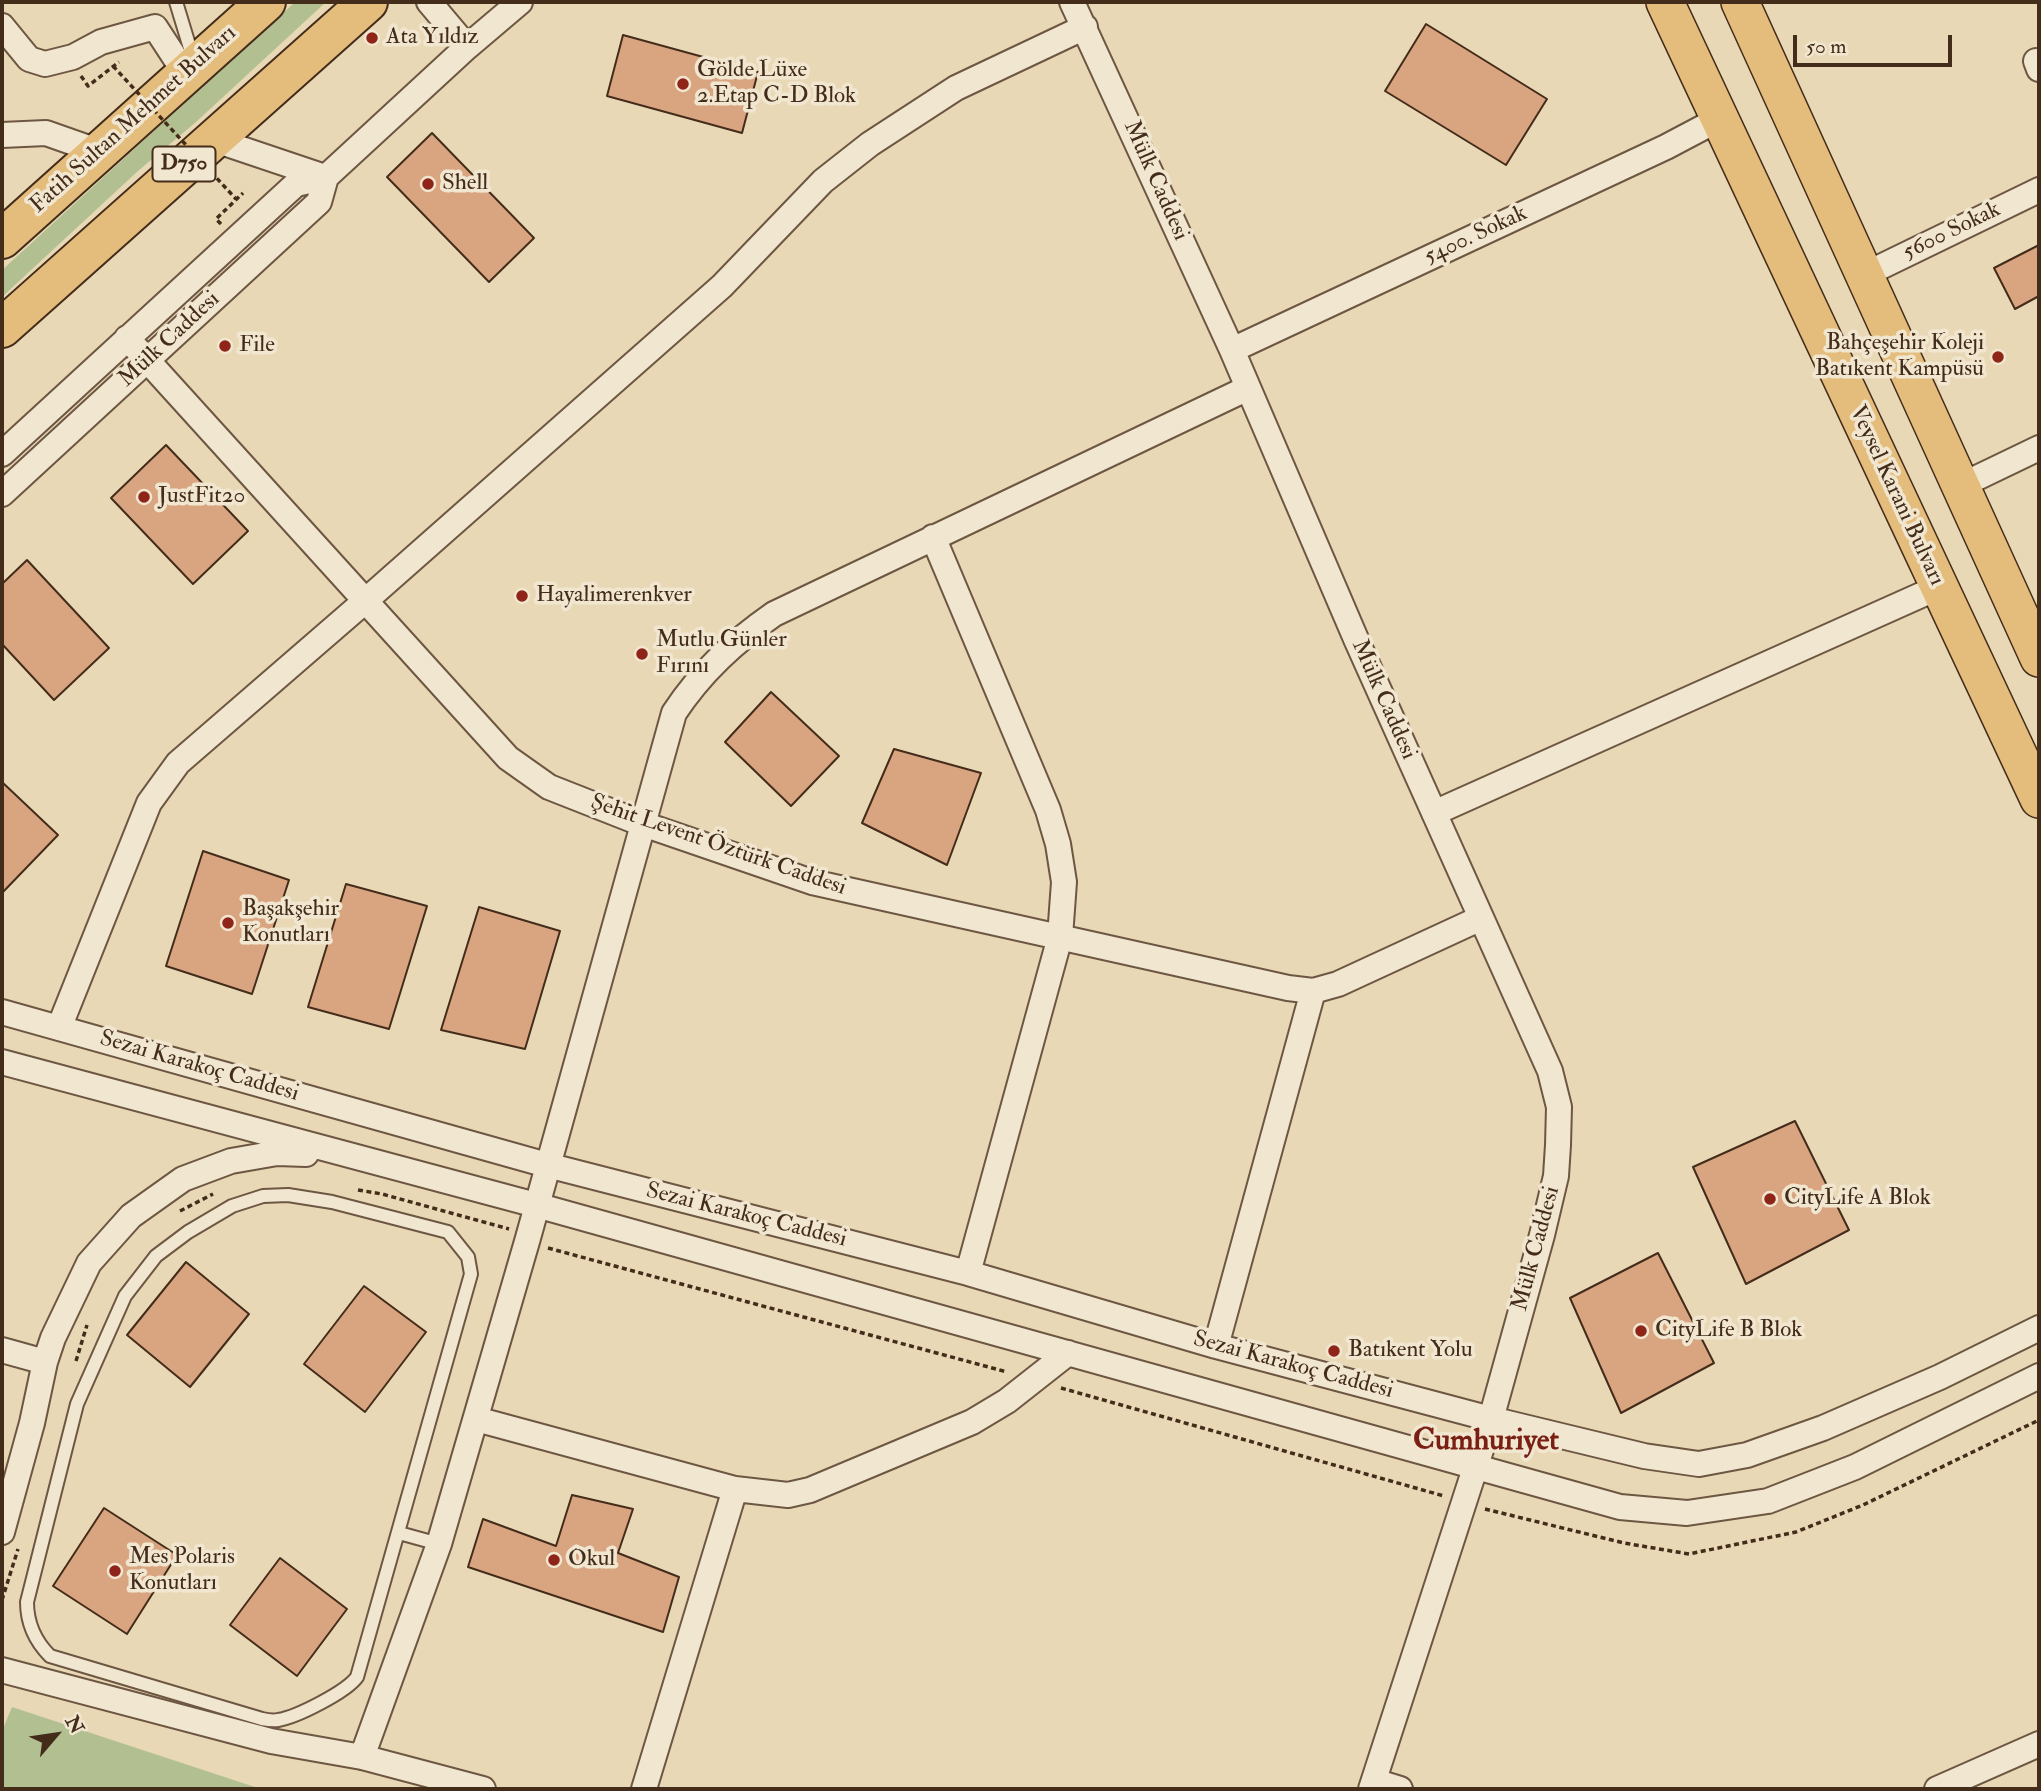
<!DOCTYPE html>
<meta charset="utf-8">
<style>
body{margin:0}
#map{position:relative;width:2041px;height:1791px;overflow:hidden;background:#e9d8b6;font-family:"IM FELL Double Pica",serif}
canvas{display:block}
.frame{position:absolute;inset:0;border:4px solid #442c1b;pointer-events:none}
.north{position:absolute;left:21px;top:1700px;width:70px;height:70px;-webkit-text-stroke:5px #f1e6d0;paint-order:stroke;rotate:61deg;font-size:19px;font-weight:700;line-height:28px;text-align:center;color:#442c1b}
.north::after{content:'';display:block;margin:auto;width:24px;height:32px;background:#442c1b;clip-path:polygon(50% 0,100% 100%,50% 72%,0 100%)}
.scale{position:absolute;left:1793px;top:35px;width:159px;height:32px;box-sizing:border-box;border:4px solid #442c1b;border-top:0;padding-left:9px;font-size:21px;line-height:24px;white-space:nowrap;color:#442c1b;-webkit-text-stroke:5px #f1e6d0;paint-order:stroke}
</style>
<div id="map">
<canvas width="2041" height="1791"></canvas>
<div class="frame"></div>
<div class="north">N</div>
<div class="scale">50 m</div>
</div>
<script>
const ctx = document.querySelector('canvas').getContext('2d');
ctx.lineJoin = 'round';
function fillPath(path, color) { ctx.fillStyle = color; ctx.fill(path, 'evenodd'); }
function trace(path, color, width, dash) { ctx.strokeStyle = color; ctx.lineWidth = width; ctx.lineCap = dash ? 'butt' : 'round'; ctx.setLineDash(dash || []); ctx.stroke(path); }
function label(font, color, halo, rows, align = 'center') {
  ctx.font = font + ' "IM FELL Double Pica",serif'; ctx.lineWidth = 7; ctx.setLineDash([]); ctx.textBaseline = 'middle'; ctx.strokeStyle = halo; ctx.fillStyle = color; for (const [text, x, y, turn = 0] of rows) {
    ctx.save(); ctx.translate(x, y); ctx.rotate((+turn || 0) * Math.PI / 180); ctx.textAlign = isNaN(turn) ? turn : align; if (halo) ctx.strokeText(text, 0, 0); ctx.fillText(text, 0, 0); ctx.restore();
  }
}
fillPath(new Path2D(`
 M295 2H326L196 122 138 171 2 297V270Z
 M12 1707 261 1789H2V1731Z`), '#b2c091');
const building = new Path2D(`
 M1426 24 1547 99 1506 165 1385 91Z
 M623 35 758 72 742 133 607 96Z
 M432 133 534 238 489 282 387 177Z
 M2039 245V296L2015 309 1994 268Z
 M166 445 248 531 193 584 111 498Z
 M27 560 109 648 54 700 2 644V584Z
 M771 692 839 756 791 806 725 742Z
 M894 749 981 773 947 865 862 823Z
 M2 782 58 835 2 893Z
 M203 851 289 880 252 994 166 966Z
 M346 884 427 906 389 1029 308 1007Z
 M479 907 560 931 525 1049 441 1030Z
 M1795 1121 1849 1230 1746 1284 1693 1167Z
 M1658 1253 1714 1363 1621 1413 1570 1298Z
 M186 1262 249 1314 190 1387 127 1335Z
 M364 1286 426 1332 365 1412 304 1364Z
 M572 1495 633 1509 618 1553 679 1577 663 1632 468 1567 483 1519 556 1546Z
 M104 1508 177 1555 127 1634 53 1586Z
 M280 1558 347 1609 297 1676 230 1625Z`);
fillPath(building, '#d9a480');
trace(building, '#442c1b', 2);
const service = new Path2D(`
 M176 2 193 58
 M288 1195 332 1202 448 1232 468 1257 471 1274 357 1677C346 1692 297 1717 278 1720 273 1721 267 1720 262 1719L50 1656C35 1641 27 1623 27 1602L77 1404 125 1296 156 1256 188 1232 232 1206 263 1196Z
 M399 1533 439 1544`);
const minor = new Path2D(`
 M429 2 467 47
 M1072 2 1232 350 1356 639 1550 1071 1559 1107 1558 1145 1556 1176 1542 1235 1491 1419 1371 1789
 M2 26 29 59 45 64 73 57 101 42 155 27 185 73
 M2036 61 2039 69
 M2 135 46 133 100 152
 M212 139 325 177
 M1864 275 2039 190
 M127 338 508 758 549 787 643 824 812 882 1288 988 1313 991 1338 984 1481 918
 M1232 350 1666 147 1719 119
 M2 454 296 184 326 177 467 47 520 2
 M1960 486 2039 448
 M2 494 319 202 326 177
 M933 537 1048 810 1058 844 1064 882 1060 937 968 1273
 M1434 813 1939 587
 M2 1012 547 1165 968 1273 1216 1346 1491 1419 1644 1456 1699 1464 1747 1455 1823 1428 1940 1377 2039 1328
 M59 1028 149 803 178 763 364 602 722 286 823 181 870 144 956 88 1085 27
 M2 1062 536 1205 1620 1507 1687 1513 1768 1501 1855 1467 2039 1376
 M1216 1346 1313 991
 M2 1350 45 1362
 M476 1419 735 1489 788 1495 810 1490 972 1422 1007 1401 1068 1353
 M2 1532 32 1423 45 1362 53 1338 89 1263 131 1216 183 1179 231 1161 277 1153 306 1154
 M2 1670 271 1741 362 1757 483 1789
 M362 1757 439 1544 528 1238 674 713C701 672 734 642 774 614L1248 388
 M1374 1781 1400 1789
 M644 1789 735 1489
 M1937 1789 2039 1744`);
const primary = new Path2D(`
 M1665 2 2039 799
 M1740 2 2039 658`);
const trunk = new Path2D(`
 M2 239 266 2
 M2 328 368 2`);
trace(service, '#6d5742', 16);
trace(minor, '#6d5742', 28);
trace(primary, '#442c1b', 40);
trace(trunk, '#442c1b', 42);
trace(new Path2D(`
 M81 76 88 86 119 62
 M221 224 216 219 243 193
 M358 1190 382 1194 509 1229
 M180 1211 213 1194
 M548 1248 1007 1372
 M76 1361 87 1325
 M1061 1388 1444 1496
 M1485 1509 1624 1543 1689 1554 1796 1532 1863 1505 2039 1420
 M2 1600 18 1549`), '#442c1b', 3.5, [5, 3.5]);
trace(service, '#f1e6d0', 12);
trace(minor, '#f1e6d0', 24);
trace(primary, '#e4bc7b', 37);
trace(trunk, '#e4bc7b', 38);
trace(new Path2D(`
 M113 66 236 199`), '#442c1b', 3.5, [5, 3.5]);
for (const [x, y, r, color] of [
 [372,38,7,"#8f2418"],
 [683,84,7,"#8f2418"],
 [428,184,7,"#8f2418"],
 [225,346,7,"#8f2418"],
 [1998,357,7,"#8f2418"],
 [144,497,7,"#8f2418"],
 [522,596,7,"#8f2418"],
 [642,654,7,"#8f2418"],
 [228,923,7,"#8f2418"],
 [1770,1199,7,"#8f2418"],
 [1641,1331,7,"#8f2418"],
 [1334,1351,7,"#8f2418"],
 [554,1560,7,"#8f2418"],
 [115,1571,7,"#8f2418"]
]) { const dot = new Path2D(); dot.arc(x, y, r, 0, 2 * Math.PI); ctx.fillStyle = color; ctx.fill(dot); trace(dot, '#f1e6d0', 2.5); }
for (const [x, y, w] of [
 [184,164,63]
]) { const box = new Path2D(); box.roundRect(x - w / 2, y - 17.5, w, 35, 5); ctx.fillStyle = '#f1e6d0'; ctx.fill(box); trace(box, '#442c1b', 2); }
label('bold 21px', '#442c1b', null, [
 ["D750",184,164]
]);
label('23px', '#442c1b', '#f1e6d0', [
 ["Ata Yıldız",386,38],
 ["Gölde Lüxe",697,71],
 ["2.Etap C-D Blok",697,97],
 ["Shell",442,184],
 ["Bahçeşehir Koleji",1984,344,"right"],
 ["Batıkent Kampüsü",1984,370,"right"],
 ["File",239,346],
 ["JustFit20",158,497],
 ["Hayalimerenkver",536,596],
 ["Mutlu Günler",656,641],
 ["Fırını",656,667],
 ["Başakşehir",242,910],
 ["Konutları",242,936],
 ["CityLife A Blok",1784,1199],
 ["CityLife B Blok",1655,1331],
 ["Batıkent Yolu",1348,1351],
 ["Mes Polaris",129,1558],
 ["Konutları",129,1584],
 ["Okul",568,1560]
], 'left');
label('23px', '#442c1b', '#f1e6d0', [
 ["Fatih Sultan Mehmet Bulvarı",134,120,-42],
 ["Mülk Caddesi",1155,181,66],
 ["5600 Sokak",1952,232,-26],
 ["5400. Sokak",1476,236,-25],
 ["Mülk Caddesi",170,340,-43],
 ["Veysel Karani Bulvarı",1896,496,65],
 ["Mülk Caddesi",1383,700,66],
 ["Şehit Levent Öztürk Caddesi",718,846,19],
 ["Sezai Karakoç Caddesi",199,1067,16],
 ["Sezai Karakoç Caddesi",746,1216,14],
 ["Mülk Caddesi",1537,1249,-75],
 ["Sezai Karakoç Caddesi",1293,1366,15]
]);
label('bold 30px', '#7a1f14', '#f1e6d0', [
 ["Cumhuriyet",1486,1443]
]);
</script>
